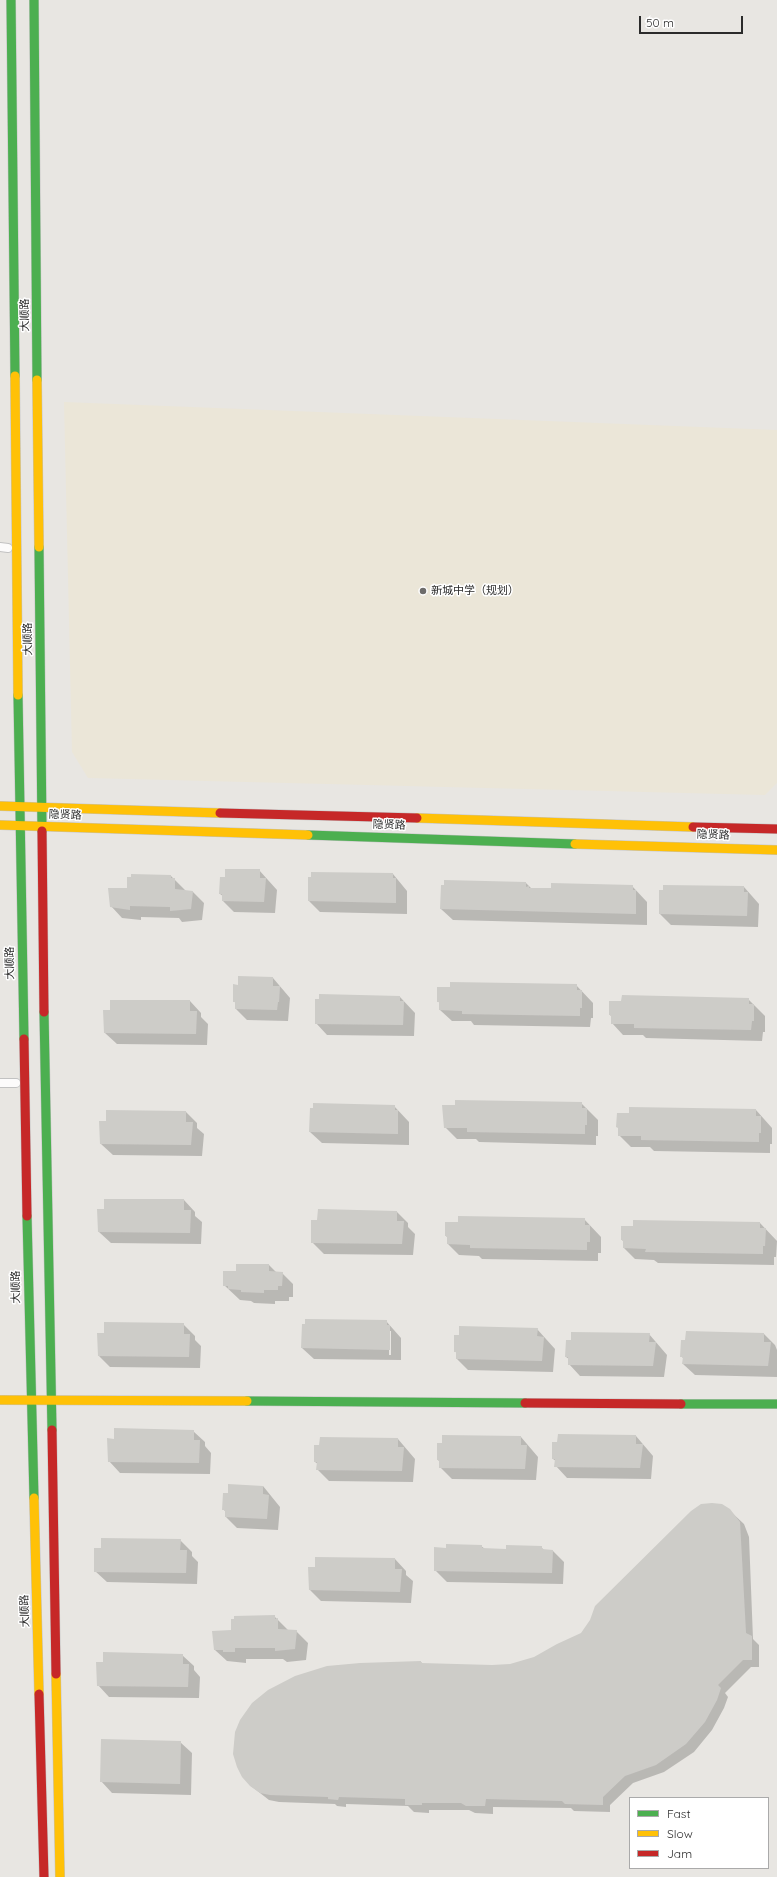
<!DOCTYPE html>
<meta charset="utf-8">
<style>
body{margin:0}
#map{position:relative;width:777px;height:1877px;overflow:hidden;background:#e8e6e2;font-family:Quicksand,sans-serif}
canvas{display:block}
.legend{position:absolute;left:629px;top:1797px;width:140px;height:72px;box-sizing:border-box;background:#fff;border:1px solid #aaa;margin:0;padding:5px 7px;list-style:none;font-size:12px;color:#2b2b2b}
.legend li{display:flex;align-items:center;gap:8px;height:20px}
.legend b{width:20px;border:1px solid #aaa}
.scale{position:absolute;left:639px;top:16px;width:104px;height:18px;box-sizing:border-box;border:2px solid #2b2b2b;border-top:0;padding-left:5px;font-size:12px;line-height:14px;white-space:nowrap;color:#2b2b2b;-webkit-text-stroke:3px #fff;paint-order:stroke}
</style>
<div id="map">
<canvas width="777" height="1877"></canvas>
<ul class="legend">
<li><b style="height:5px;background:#4caf50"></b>Fast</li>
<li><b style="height:5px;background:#ffc107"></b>Slow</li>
<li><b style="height:5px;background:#c62828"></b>Jam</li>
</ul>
<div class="scale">50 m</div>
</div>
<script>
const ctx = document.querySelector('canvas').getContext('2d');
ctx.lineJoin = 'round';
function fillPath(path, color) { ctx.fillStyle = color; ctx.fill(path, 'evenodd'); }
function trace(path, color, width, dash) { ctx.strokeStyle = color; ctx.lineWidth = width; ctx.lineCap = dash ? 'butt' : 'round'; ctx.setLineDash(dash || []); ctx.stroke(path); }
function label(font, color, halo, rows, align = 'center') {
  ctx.font = font + ' Quicksand,"Noto Sans SC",sans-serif'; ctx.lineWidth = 3; ctx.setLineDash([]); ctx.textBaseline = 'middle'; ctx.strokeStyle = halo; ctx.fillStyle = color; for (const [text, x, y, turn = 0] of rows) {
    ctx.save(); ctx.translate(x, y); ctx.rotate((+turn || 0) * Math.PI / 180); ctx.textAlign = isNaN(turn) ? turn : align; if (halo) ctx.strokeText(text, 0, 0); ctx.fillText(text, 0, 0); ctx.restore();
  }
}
fillPath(new Path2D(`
 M64 402 777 430V783L765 795 88 778 72 752Z`), '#ebe6d8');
fillPath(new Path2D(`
 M259 870 277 890 275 913 234 912 223 901V896L220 894 226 878Z
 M393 874 407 891V914L320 912 309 901Z
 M132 875 171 876 186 891 193 892 204 903 202 920 182 922 179 918 141 917V920L122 918 111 906 128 889Z
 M525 882 532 889 632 886 647 902V925L453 920 441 909Z
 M744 887 759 904 758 927 671 925 660 914 664 891Z
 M273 978 290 998 288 1021 247 1020 236 1009V1004L234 1001 239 986Z
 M576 985 593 1003V1018H591L590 1027 474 1025 471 1021H452L440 1010V1004L438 1001Z
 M320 995 400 997 415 1013 414 1036 327 1035 316 1023Z
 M748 999 765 1016V1032H763L762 1041 646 1038 643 1035H623L612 1023V1017L610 1015Z
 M190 1001 201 1013V1017L208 1024 207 1045 117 1044 105 1033 104 1011Z
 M581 1103 598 1120V1136H596V1145L479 1142 476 1139H457L445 1127Z
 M394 1106 409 1122V1145L322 1143 310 1132 311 1109Z
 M756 1110 772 1128V1144H770V1153L654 1151 650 1147H631L619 1135Z
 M186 1112 197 1123V1128L204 1134 202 1156 113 1155 101 1144Z
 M184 1200 195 1212V1216L202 1222 201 1244 111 1243 99 1232 105 1210Z
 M397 1212 408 1223V1227L415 1234 413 1255 324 1254 312 1242Z
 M584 1219 601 1237V1253H598V1261L482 1259 479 1256 459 1255 448 1244V1238L446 1236Z
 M760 1223 777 1241 776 1257H774V1265L658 1263 654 1260 635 1259 624 1248V1242L622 1240Z
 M269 1265 276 1272 282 1273 293 1284V1297H289V1301H275V1304L254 1303 251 1301 240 1300 224 1285 237 1272Z
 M386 1321 401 1338V1360L314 1359 302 1348ZM389 1331H391V1355H389Z
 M183 1324 195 1336V1340L201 1346 200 1368 110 1367 99 1356Z
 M537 1329 555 1349 553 1372 468 1370 457 1359V1354L455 1351Z
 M649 1334 667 1355 664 1377 580 1376 569 1364V1359L566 1357Z
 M764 1334 775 1345 777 1350V1377L695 1375 683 1364 684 1359 681 1356Z
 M193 1431 205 1442V1446L211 1453 210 1474 120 1473 109 1461Z
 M636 1436 653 1456 651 1479 567 1478 556 1466V1461L553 1459Z
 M521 1437 538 1457 536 1480 452 1479 440 1467V1462L438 1460Z
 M398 1439 415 1459 413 1482 329 1481 317 1469 318 1464 315 1462Z
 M263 1486 280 1507 278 1530 237 1528 226 1517V1512L223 1509 229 1494Z
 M729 1510 744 1524 749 1537 753 1639 759 1645V1667H751L725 1693 728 1697 724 1708 712 1730 694 1752 664 1772 633 1783 610 1805V1812L574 1811 571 1808 493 1807V1814L475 1813 469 1810H429V1813L414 1812 408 1806 346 1804V1807L337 1806 335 1804 279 1802 269 1800 251 1786 421 1662 423 1664 492 1666 510 1665 535 1658 582 1634Z
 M180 1540 192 1552V1556L198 1562 197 1584 107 1582 95 1571Z
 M481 1546 485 1549 507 1550 541 1547 545 1551H553L564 1562 563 1584 447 1582 435 1570 447 1549Z
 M395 1559 406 1571V1575L413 1581 411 1603 321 1601 310 1590 309 1568Z
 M274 1616 289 1631H296L308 1643 306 1660 287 1662 283 1659H246V1663L227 1661 215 1650 213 1632 232 1631Z
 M182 1655 194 1666V1670L200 1677 199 1698 109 1697 98 1685Z
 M180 1742 192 1753 191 1795 112 1793 101 1781Z`), '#0003');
fillPath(new Path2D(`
 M225 869H260V878H266L264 902 222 901V894H219L220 877H225Z
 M311 872 393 873V878H396V903L308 901V877H311Z
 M131 874 171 875V878H175V889L193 891 191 909 170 911V907L130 906V910L110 907 108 888H127V877H131Z
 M444 880 526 882V887L529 886V888H551V883L633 885V890H636V914L440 909 441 885H444Z
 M663 885 744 886V892H748L747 916 659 914V890H663Z
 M238 976 273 977V986H280L279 1002H278L277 1010 235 1009V1002H233V984L238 985Z
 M450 982 577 984V990H582V1008H580V1016L462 1014V1011L439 1010V1002H437V987H450Z
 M319 994 400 996V1001H404L403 1025 315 1024V999H319Z
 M622 995 749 998V1004H754V1021H752L751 1030 634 1028V1024H611V1015H609V1001H621Z
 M110 1000H190V1011H197L196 1034 104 1033 103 1010H110Z
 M455 1100 582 1102V1108H587V1125H585V1134L467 1132V1128H444L442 1105H455Z
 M313 1103 395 1105V1110H398V1134L309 1132 310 1108H313Z
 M629 1107 756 1109V1116H761V1133H759V1142L641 1140V1136H618V1128L616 1127 617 1113H629Z
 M106 1110 186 1111V1122H193L191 1145 100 1144 99 1121H106Z
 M104 1199H184V1210H191L190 1233 98 1232 97 1209H104Z
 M318 1209 397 1211V1221H404L402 1244 311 1243V1220H317Z
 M458 1216 585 1218V1225H590V1242H587V1250L470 1248V1245L447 1244V1236H445V1222H458Z
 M633 1220 760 1222V1228H766L765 1246H763V1254L645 1252 646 1249 623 1248V1240H621V1226H633Z
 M236 1264H269V1271L283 1272 282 1286H278V1290H264V1293L241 1292V1290L228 1289V1286H223V1271H236Z
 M305 1319 387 1320V1325H390V1350L301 1348 302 1324H305Z
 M104 1322 184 1323V1334H190L189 1357 98 1356 97 1333H104Z
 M459 1326 538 1328 537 1336 544 1337 542 1361 456 1359V1352H454V1335H459Z
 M686 1331 764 1333V1342H771L768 1366 682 1364 683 1357H680L681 1340H685Z
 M571 1332 650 1333 649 1342H656L653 1366 568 1365V1357H565L566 1340H571Z
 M114 1428 194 1430V1440H200L199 1463 108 1462 107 1438 114 1439Z
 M558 1434 636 1435V1444H643L640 1468 554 1467 555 1459H552V1442H557Z
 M442 1435 521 1436V1445H527L525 1469 439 1468V1460H437V1443H442Z
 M320 1437 398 1438V1447H404L402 1471 316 1470 317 1462H314V1445H319Z
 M228 1484 263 1486V1494L269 1495 267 1519 225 1517V1510H222L223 1493H228Z
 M712 1503 722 1504 730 1509 740 1522 746 1633 752 1636V1660H743L718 1685 721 1688 717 1700 705 1722 686 1744 656 1765 625 1776 603 1797V1805L565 1804 562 1801 486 1799 485 1806H466L461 1803H422V1805H405V1799L339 1797 338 1800 328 1799V1797L270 1795 260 1793 250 1786 242 1777 237 1767 233 1754 235 1732 240 1720 252 1703 268 1690 295 1676 327 1666 360 1663 421 1661V1663L492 1665 510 1664 534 1657 557 1644 581 1633 590 1620 595 1606 691 1511 701 1504Z
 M101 1538 181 1539 180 1550H187L186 1573 94 1572V1548H101Z
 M446 1544 482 1545V1548L506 1549V1545L542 1546V1549L553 1550 552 1573 434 1571V1547L446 1548Z
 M315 1557 395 1558V1569H402L400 1592 309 1590 308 1567H315Z
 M275 1615V1619L278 1618V1629L297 1630 295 1649 275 1651V1648H235V1652H223V1650H214L212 1631 231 1630V1619H234V1616Z
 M103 1652 183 1654V1664H189L188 1687 97 1686 96 1662H103Z
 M101 1739 181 1741 180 1784 100 1782Z`), '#cdccc8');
const lane = new Path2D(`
 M0 547 8 548
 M0 1083H16`);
const fast = new Path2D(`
 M11 0 15 376
 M34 0 37 380
 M39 547 42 831
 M18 695 24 1039
 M308 835 575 844
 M44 1012 52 1430
 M27 1216 34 1498
 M247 1401 525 1403
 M681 1404H777`);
const slow = new Path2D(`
 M15 376 18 695
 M37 380 39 547
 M0 806 220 813
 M417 818 693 827
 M0 825 308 835
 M575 844 777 850
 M0 1400 247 1401
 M34 1498 39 1694
 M56 1674 60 1877`);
const jam = new Path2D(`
 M220 813 417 818
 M693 827 777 829
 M42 831 44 1012
 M24 1039 27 1216
 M525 1403 681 1404
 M52 1430 56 1674
 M39 1694 44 1877`);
trace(lane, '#c2c2c2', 10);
trace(fast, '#c2c2c2', 10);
trace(slow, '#c2c2c2', 10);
trace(jam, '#c2c2c2', 10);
trace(lane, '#fcfbfb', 8);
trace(fast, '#4caf50', 9);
trace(slow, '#ffc107', 9);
trace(jam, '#c62828', 9);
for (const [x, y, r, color] of [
 [423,591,4,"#6d6c6b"]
]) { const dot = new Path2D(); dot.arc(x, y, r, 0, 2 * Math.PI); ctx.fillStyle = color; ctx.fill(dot); trace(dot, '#fff', 1.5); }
label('11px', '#2b2b2b', '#fff', [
 ["大顺路",25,315,-91],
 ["大顺路",28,639,-91],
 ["隐贤路",65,815,2],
 ["隐贤路",389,825,2],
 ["隐贤路",713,835,2],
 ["大顺路",10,963,-91],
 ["大顺路",16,1287,-91],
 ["大顺路",25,1611,-92]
]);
label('11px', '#2b2b2b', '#fff', [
 ["新城中学（规划）",431,591]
], 'left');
</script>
